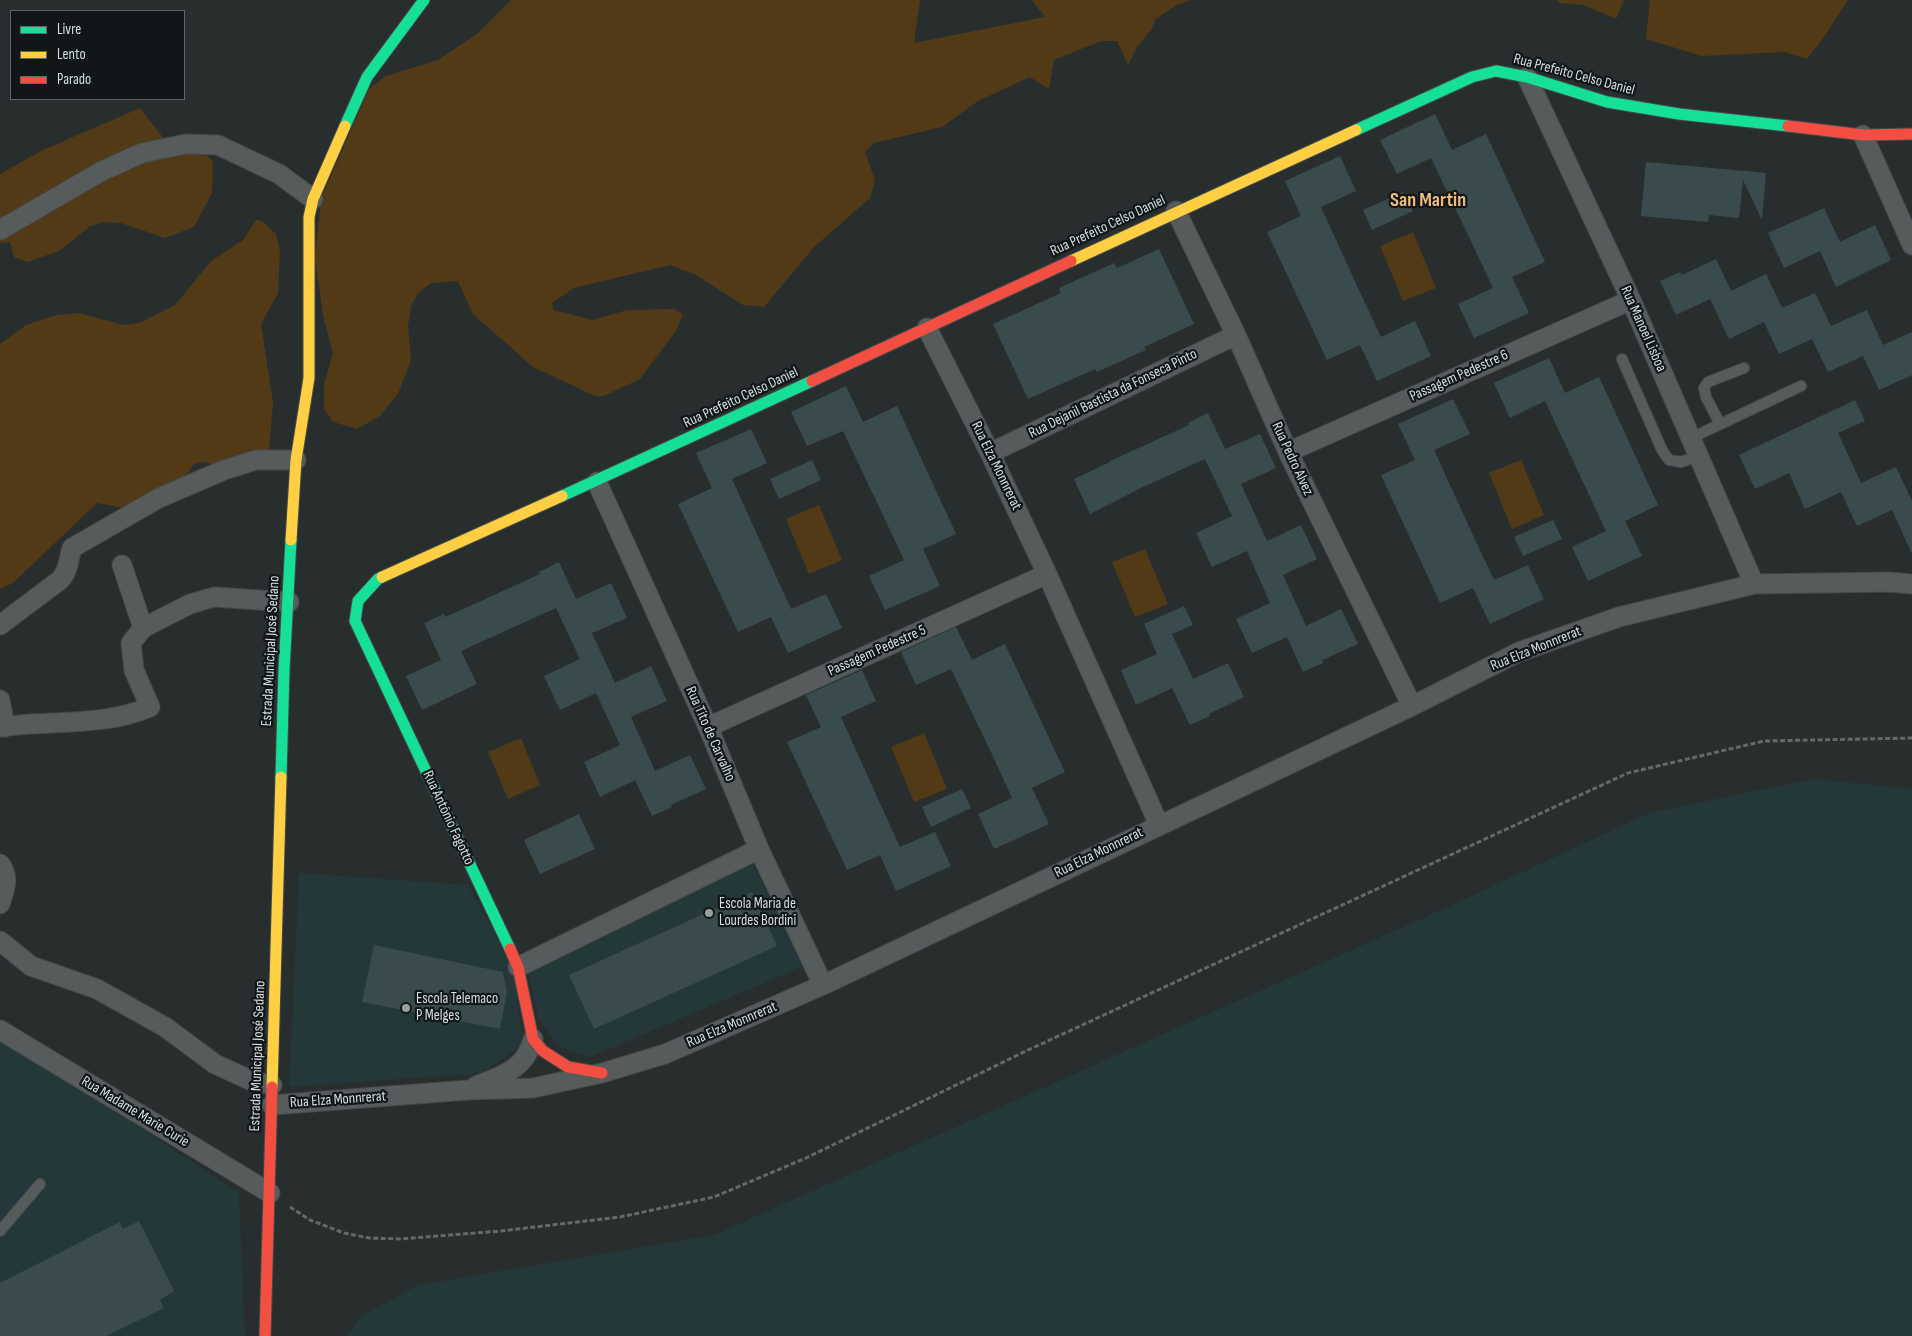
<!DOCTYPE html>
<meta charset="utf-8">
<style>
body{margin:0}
#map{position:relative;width:1912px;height:1336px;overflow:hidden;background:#282e2e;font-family:"Sofia Sans Condensed",sans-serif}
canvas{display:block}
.legend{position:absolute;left:10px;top:10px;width:175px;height:90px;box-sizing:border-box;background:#111718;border:1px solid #606768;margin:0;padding:6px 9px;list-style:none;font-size:15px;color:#d6dedf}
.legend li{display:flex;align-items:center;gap:10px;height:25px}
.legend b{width:25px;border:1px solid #606768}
</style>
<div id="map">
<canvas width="1912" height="1336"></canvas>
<ul class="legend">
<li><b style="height:6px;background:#16e098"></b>Livre</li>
<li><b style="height:6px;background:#ffcf43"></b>Lento</li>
<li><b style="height:6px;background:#f24e42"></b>Parado</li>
</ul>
</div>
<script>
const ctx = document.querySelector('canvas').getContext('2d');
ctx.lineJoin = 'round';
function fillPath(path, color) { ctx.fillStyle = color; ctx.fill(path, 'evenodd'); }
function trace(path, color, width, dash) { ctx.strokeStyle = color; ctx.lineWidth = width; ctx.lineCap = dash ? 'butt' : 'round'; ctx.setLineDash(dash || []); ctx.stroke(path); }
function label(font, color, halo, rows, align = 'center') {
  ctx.font = font + ' "Sofia Sans Condensed",sans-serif'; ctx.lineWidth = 4.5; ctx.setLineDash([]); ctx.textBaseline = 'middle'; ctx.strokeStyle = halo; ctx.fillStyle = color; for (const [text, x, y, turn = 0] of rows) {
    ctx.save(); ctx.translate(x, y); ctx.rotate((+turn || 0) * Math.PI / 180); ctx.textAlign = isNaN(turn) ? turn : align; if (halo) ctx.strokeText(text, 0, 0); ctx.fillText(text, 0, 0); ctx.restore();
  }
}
fillPath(new Path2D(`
 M1813 779 1912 789V1336H347L360 1317 418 1285 714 1235 1450 906 1649 813Z
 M751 860 804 966 590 1057 559 1047 538 1018 527 967Z
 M299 873 468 885 515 971 522 1045 483 1073 289 1087Z
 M0 1040 74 1084 239 1193 245 1336H0Z`), '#243739');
fillPath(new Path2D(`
 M511 0H920L914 43 1045 17 1032 0H1190L1175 6 1156 19 1151 30 1137 47 1128 65 1117 41H1101L1054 60 1049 89 1030 77 978 101 942 127 874 143 865 152 875 180 870 198 814 247 764 307 743 305 696 275 670 265 574 288 552 303 553 310 593 320 627 310 674 309 683 314 676 331 640 379 604 396H595L533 367 473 314 458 281 431 283 418 293 411 306 408 326 411 360 398 394 380 416 357 429 333 422 324 409V385L333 353 323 316 315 258 321 199 369 89 386 76 438 60 477 34Z
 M1557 0H1624L1616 19 1584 5 1560 3Z
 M1650 0H1848L1826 34 1807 59 1785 52 1702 56 1646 39Z
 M140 108 172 149 204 152 213 162 212 193 194 227 165 238 121 223 102 222 89 227 59 251 27 262 14 257 10 242 0 243V174L43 150Z
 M256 220 262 221 276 234 280 251 278 293 261 324 273 403 269 451 238 473 205 462 194 464 174 495 134 510 97 503 13 583 0 589V344L26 325 57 315 79 313 124 325 139 323 175 305 211 261 243 240Z
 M1413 232 1436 288 1403 301 1380 246Z
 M1521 460 1544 515 1512 529 1489 473Z
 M819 505 842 560 809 574 786 519Z
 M1145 549 1168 604 1135 617 1112 562Z
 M924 733 947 789 914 802 891 747Z
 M521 738 540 785 508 799 488 752Z`), '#523a16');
fillPath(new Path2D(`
 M1435 114 1452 150 1486 134 1545 262 1512 277 1529 313 1474 338 1458 304 1493 288 1470 239 1431 158 1397 174 1380 140Z
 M1340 156 1356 191 1321 207 1358 288 1381 337 1415 321 1431 356 1377 381 1360 345 1327 360 1267 232 1301 216 1285 181Z
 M1646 162 1766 173 1762 220 1743 180 1739 218 1709 215 1708 222 1641 216Z
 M1403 192 1413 211 1372 230 1363 210Z
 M1824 208 1840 242 1875 225 1891 260 1836 287 1820 251 1784 268 1768 233Z
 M1159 249 1194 324 1144 347 1146 350 1097 372 1095 369 1028 399 993 324 1061 293 1059 288 1114 263 1117 268Z
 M1716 259 1731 291 1766 274 1782 308 1815 293 1831 326 1867 310 1883 345 1912 332V375L1879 390 1863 356 1828 372 1812 339 1779 354 1764 322 1729 339 1710 299 1676 315 1660 281 1680 272 1682 275Z
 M1549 358 1565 393 1599 377 1658 505 1625 521 1642 556 1588 581 1572 547 1606 531 1545 401 1510 418 1494 383Z
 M846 386 863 422 897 406 956 534 923 549 940 586 885 610 869 576 904 560 881 511 843 431 807 446 791 412Z
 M1453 399 1470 434 1434 450 1471 531 1494 580 1528 565 1544 599 1490 624 1473 588 1440 603 1381 475 1415 460 1398 424Z
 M1855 400 1865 421 1838 433 1861 483 1896 467 1912 501V554L1892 510 1857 526 1841 492 1805 509 1789 473 1755 489 1739 455Z
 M1208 413 1225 449 1260 434 1276 468 1241 484 1267 541 1301 525 1317 559 1283 575 1306 626 1341 609 1358 644 1322 660 1323 663 1303 672 1287 637 1252 653 1236 619 1270 603 1247 551 1212 567 1196 533 1232 516 1205 459 1145 486 1090 514 1074 479 1110 462V461L1189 425 1188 423Z
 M751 429 767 463 732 479 769 561 791 609 826 594 842 628 788 653 771 617 738 632 678 504 712 488 696 453Z
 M812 460 821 480 779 499 770 479Z
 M1553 520 1562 539 1523 556 1514 537Z
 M559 562 576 599 611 583 627 618 592 633 615 683 651 666 667 701 631 717 655 771 690 755 706 789 671 805 672 807 652 816 635 780 600 797 584 762 620 745 596 693 560 710 544 676 580 659 556 608 461 651 477 684 422 710 406 676 441 660 424 623 444 614 445 617 481 601 540 574 539 572Z
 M1184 606 1193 625 1172 634 1193 679 1228 663 1244 697 1209 714 1210 716 1190 725 1172 688 1136 705 1121 670 1157 654 1144 624Z
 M956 627 972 660 1005 644 1065 772 1032 788 1049 824 994 849 978 814 1012 798 990 750 951 669 916 685 901 652Z
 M862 670 876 701 841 717 878 799 900 847 935 832 951 866 896 891 880 855 847 870 787 742 821 727 806 695Z
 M962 789 971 808 931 827 922 807Z
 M579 814 595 849 540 874 524 840Z
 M752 892 777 946 594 1029 569 975Z
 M374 945 503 972 507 992 500 1029 362 1002Z
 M139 1221 174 1291 160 1300 164 1308 106 1336H0V1283L120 1222 123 1229Z`), '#3a4b4d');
const lane = new Path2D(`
 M1622 359 1662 450 1669 460 1681 462 1698 456
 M1720 424 1706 397 1704 388 1708 382 1744 368
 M1691 438 1801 386
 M0 1231 40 1184`);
const street = new Path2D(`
 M1527 77 1631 300 1754 584
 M1863 135 1912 245
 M1176 211 1236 335 1288 452 1412 706
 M0 230 102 171 142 153 186 144 218 145 279 174 313 199
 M927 328 990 453 1047 574 1159 825
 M1288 452 1631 300
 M990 453 1236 335
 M597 482 708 727 759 849 823 985
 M0 625 60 580C69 571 68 560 72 548L159 498 224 470 256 460H296
 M143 628 190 604 214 597 289 602
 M0 700 5 727
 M0 727C50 720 103 727 150 707L134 670 131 643 143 628 122 565
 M708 727 1047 574
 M0 864C10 877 5 889 0 904
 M0 941 31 966 97 989 165 1027 215 1064 252 1081 272 1085
 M518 967 759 849
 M0 1030 270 1193
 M476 1086C493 1079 517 1072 527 1054 530 1049 532 1044 533 1039
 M272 1105 468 1090 533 1088 602 1073 665 1054 823 985 1412 706 1519 652 1619 617 1754 584 1889 582 1912 584`);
const fast = new Path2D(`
 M345 126 367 77 424 0
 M1356 130 1472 77 1496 71 1527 77 1607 102 1679 114 1788 126
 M562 496 812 381
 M382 577 378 579 358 601 355 621 510 949
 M281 777 284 670 291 540`);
const slow = new Path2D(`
 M1071 261 1356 130
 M291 540 296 460 309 378V217L313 199 345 126
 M382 577 562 496
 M272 1087 281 777`);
const jam = new Path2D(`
 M1788 126 1863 135 1912 134
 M812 381 1071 261
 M510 949 518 967 533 1039 543 1051 568 1067 602 1073
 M265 1336 272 1087`);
trace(lane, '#444a4a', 12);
trace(street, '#444a4a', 21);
trace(fast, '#444a4a', 13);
trace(slow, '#444a4a', 13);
trace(jam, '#444a4a', 13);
trace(new Path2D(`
 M290 1207 310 1220 344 1233 369 1238 400 1239 501 1231 620 1217 714 1197 806 1158 1026 1051 1628 773 1764 741 1912 738`), '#646868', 3, [5, 2.5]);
trace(lane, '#565b5c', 10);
trace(street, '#565b5c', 19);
trace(fast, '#16e098', 11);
trace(slow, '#ffcf43', 11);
trace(jam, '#f24e42', 11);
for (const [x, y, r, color] of [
 [709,913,5,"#99a0a1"],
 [406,1008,5,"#99a0a1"]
]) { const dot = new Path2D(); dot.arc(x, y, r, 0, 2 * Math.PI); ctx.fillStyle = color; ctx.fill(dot); trace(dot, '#111718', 2); }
label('15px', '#d6dedf', '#111718', [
 ["Rua Prefeito Celso Daniel",1574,75,15],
 ["Rua Prefeito Celso Daniel",1108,226,-25],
 ["Rua Manoel Lisboa",1643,329,66],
 ["Passagem Pedestre 6",1459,376,-24],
 ["Rua Dejanil Bastista da Fonseca Pinto",1113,394,-26],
 ["Rua Prefeito Celso Daniel",741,398,-25],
 ["Rua Pedro Alvez",1292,459,65],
 ["Rua Elza Monnrerat",996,466,64],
 ["Rua Elza Monnrerat",1536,649,-22],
 ["Estrada Municipal José Sedano",271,651,-87],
 ["Passagem Pedestre 5",877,651,-24],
 ["Rua Tito de Carvalho",710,734,66],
 ["Rua Antônio Fagotto",448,818,65],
 ["Rua Elza Monnrerat",1099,853,-26],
 ["Rua Elza Monnrerat",732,1025,-23],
 ["Estrada Municipal José Sedano",258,1056,-88],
 ["Rua Elza Monnrerat",338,1100,-4],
 ["Rua Madame Marie Curie",135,1112,31]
]);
label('15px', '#d6dedf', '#111718', [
 ["Escola Maria de",719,904],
 ["Lourdes Bordini",719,921],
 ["Escola Telemaco",416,999],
 ["P Melges",416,1016]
], 'left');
label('bold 20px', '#eebb7b', '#111718', [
 ["San Martin",1428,201]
]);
</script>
